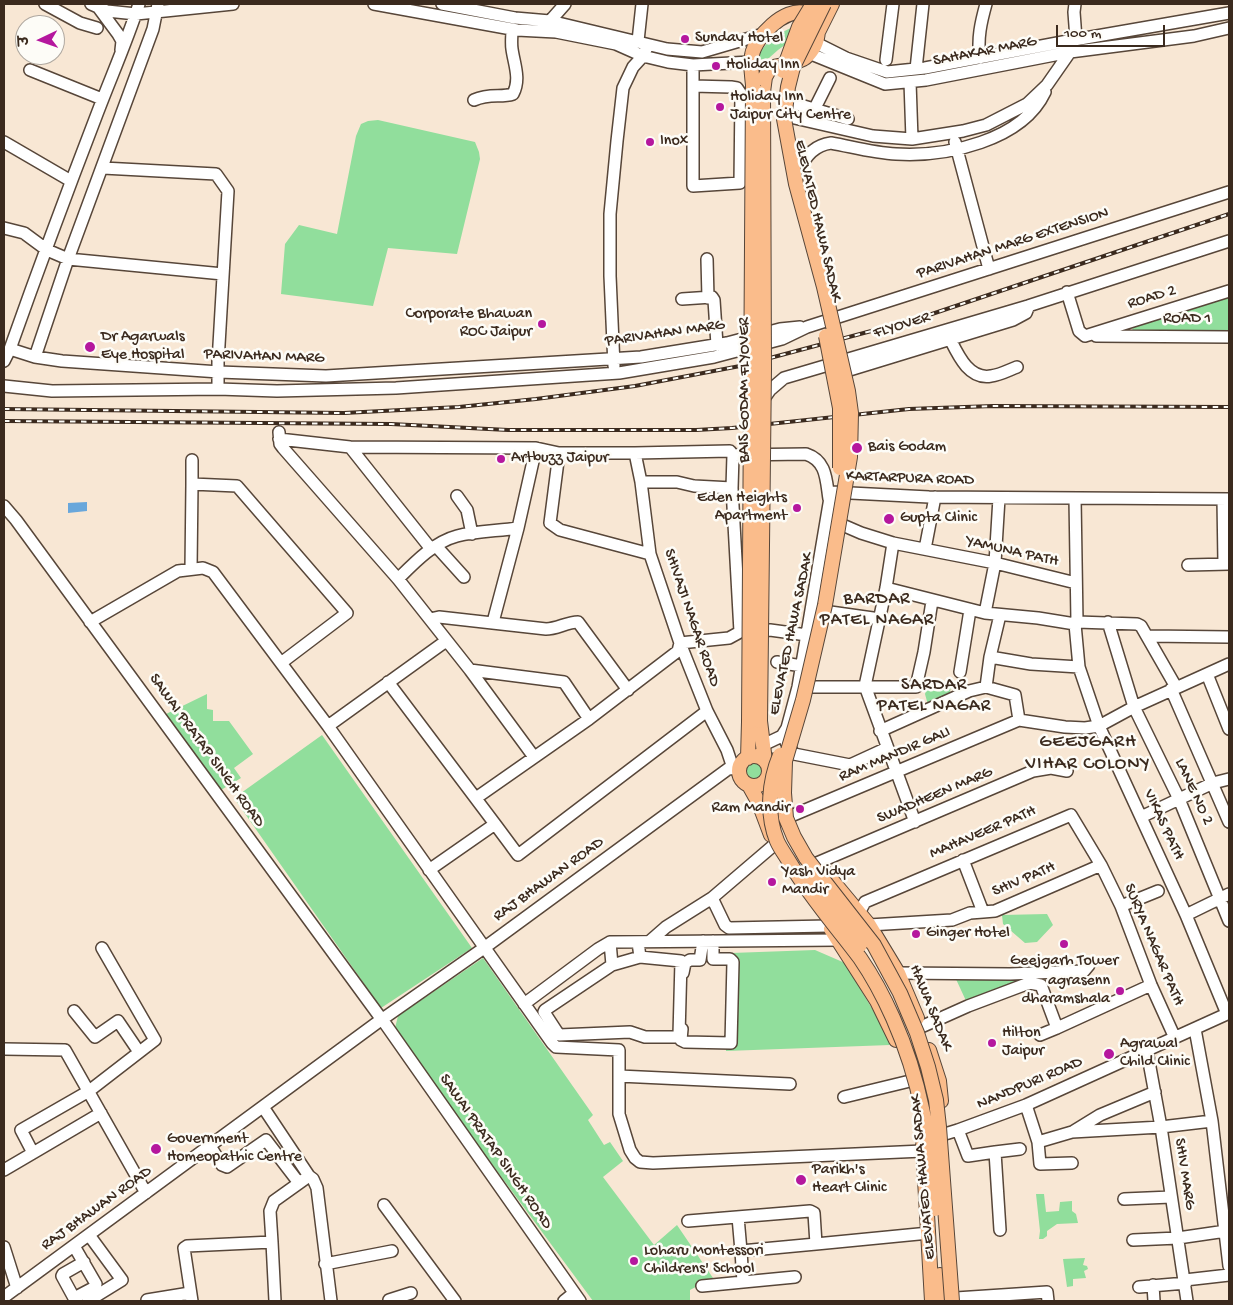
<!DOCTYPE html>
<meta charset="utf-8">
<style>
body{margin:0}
#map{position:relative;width:1233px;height:1305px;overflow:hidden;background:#f8e7d4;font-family:"Gochi Hand","Playpen Sans Deva",sans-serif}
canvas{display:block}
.frame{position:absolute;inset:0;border:5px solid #3b2a1e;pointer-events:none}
.north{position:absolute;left:15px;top:15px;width:50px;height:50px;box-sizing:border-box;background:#fdfcf7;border:1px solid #afa8a0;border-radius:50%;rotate:267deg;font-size:14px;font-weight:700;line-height:20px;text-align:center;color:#3b2a1e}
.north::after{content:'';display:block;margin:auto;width:18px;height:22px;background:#b5179e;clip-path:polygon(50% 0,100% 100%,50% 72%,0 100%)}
.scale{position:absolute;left:1056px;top:25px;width:109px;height:22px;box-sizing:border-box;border:2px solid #3b2a1e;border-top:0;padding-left:6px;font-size:15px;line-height:18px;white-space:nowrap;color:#3b2a1e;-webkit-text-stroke:4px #fdfcf7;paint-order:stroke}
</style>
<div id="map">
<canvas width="1233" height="1305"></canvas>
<div class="frame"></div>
<div class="north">उ</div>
<div class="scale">100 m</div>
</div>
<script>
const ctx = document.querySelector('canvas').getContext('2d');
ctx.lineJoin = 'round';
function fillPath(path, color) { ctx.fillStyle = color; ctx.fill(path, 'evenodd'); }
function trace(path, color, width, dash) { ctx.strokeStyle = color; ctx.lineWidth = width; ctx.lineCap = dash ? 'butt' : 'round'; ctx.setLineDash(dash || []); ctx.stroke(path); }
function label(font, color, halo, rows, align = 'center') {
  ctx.font = font + ' "Gochi Hand",sans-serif'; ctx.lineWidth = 5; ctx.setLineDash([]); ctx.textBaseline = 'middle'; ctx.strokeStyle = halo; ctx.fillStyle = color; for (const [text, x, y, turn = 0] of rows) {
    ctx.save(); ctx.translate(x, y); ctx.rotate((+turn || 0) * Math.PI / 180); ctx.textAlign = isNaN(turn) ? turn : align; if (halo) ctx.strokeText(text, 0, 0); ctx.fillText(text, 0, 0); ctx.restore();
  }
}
fillPath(new Path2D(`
 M798 24 789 42 778 50 769 58 759 60 758 58C763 41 783 32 798 24Z
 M378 120 475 142 479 152 480 159 457 254 388 248 373 306 281 294 285 244 299 225 337 234 356 136 361 124 368 121Z
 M1229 297V332H1133L1132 326Z
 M928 683 951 687 949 696 928 705 925 694Z
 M207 694V709L213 710V721H229L253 754 234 768 241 778 221 790 166 714Z
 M322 735 472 948 381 1008 234 798Z
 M744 772a11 11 0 1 1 22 0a11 11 0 1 1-22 0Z
 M1047 914 1053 925 1037 942 1025 943 1003 924 1002 915Z
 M815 950 845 963 877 1017 890 1045 726 1051 731 953Z
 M483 958 593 1115 588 1120 604 1145 610 1142 623 1161 603 1177 654 1245 677 1225 713 1278 690 1290V1301H593L398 1037 395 1028 398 1016Z
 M955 977 1025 981 967 1003Z
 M1036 1194H1044L1046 1212 1059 1211 1060 1202 1072 1201V1211L1076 1214 1078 1223 1057 1224 1047 1231V1236L1043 1239H1039L1040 1231Z
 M1085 1258 1083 1265 1087 1266 1088 1269 1084 1271 1086 1278 1073 1279V1286L1067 1287 1063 1259Z`), '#91de9c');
fillPath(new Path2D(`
 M87 502V511L68 513V503Z`), '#69a7db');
const minor = new Path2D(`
 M45 4 80 23 97 28
 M91 4 107 11 136 14 233 4
 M374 4 517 30 556 32 616 44 643 56 668 62 693 65 751 62
 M442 4 515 18 550 21 667 49 702 52 760 35
 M1075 4 1074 12 1076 39
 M98 7 118 34 122 41 121 50
 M550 21 565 4
 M638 41 642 4
 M816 43 846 58 887 72 925 68 1068 41 1229 13
 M811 54 885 84 926 80 1070 52 1194 36 1229 28
 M980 58C977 39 981 22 986 4
 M886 60 893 4
 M693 65V186L740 183 741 94 737 88 731 87 693 86
 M916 69 923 4
 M30 70 102 99
 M910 82 912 139
 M474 100C490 93 501 98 513 94 521 79 514 64 512 49 511 43 512 35 512 29
 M790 102 848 119
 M815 108 830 78
 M790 117 873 136 912 139 963 131 986 125 1027 104 1047 85 1070 52
 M4 142 71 181
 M955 142 989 269
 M103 168 216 174 228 191 218 362V389
 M799 171C805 156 815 145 831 143 853 147 874 153 896 154 946 157 1022 141 1045 92
 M4 228 24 233 47 250 68 259 223 274
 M707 259 708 298
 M1067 292 1079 331 1085 336
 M682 299 712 297 714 300 717 345
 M1085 336 1229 291
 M1096 336 1229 337
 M950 339C958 355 969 380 991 376 1000 375 1009 370 1017 367
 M10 349 35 357 62 361 219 372 326 376 641 357 727 343 780 329 800 327
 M35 357 68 259 153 29 158 4
 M4 361 10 349C38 270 67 192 97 114 111 77 127 41 139 4
 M614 366 610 276V214L617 141 623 88 633 67 643 56 648 45
 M843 372 1013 320 1026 313 1028 308
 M4 386 52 391 218 389 277 391 396 388 619 373 714 357 782 339 807 327 1229 192
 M763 400 770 390 784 378 1028 306 1229 241
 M279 432 280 444 283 448 398 579 470 670 534 757
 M279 439 350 447 536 448 518 528
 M350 447 431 549
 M536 448 559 453H635L641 482 650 554 680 643 707 711 727 750 733 768
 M559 453 550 523 560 530 650 554
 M733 455 806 454C827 461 826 480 829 499
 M641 482H677L694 486 732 488
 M192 484V460
 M457 496 467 510 472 534
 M1075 498 1077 622 1075 624 1079 667 1099 726 1186 915 1227 1014
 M1223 499 1224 564
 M4 506 16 520 380 1017
 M831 520 861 533 893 543 995 563 1076 583
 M893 543 886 588 865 686 915 822
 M436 546 464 577
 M925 549 935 497
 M1188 565 1229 564
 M191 569 192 484 237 486 347 613 281 663
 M398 579C414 563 434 542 457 536 476 531 498 531 518 528L493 622
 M886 588 985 613 995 563 999 498
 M816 610 880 619
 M985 613 1038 618 1075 624
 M430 619 439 617 546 629C557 629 567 622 578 622L628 690
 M90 622 178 571 203 568 213 572 328 726 446 641
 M1077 622 1137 624 1141 626 1176 687
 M1108 622 1134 707 1229 664
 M755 631 770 630 807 635
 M1148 636 1229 637
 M990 657 1031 664 1079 667
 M777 662 802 666
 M470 670 564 682 589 719
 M960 672 970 610
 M1207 674 1229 729
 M388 682 495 824 429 870
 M798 687H916L924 652 932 601
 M986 687 990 657 1000 615
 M1171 689 1229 822
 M328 726 552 1043 556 1047 619 1050V1114L630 1150 635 1158 640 1162 653 1163 923 1151
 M880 731 969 691 986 687 1015 695 1019 720
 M786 742 794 754 850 765 887 748
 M763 745 782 736 787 728 798 687 831 492 929 497 1229 499
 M476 798 589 719 678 651 680 643 729 638 740 632 732 488 733 455 730 451 635 453
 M791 816 1019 720 1065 727 1085 728 1099 726 1134 707 1179 799 1229 921
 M1141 817 1213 783 1229 779
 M495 824 518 855 707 711
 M963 860 983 912 995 911 1101 865
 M817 863 1033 771 1051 768 1067 771
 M712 898 725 925 729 928 828 926
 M1121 906 1158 891
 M859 913 865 902 1071 815 1101 865 1121 906 1151 985 1175 1038
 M1186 915 1229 894
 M869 925 952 920 970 913 983 912
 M650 941 666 927 712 898 774 845
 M610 942 612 965 545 1010 544 1012 559 1035 630 1032 645 1037H677L679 1035 681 961 640 957 638 942
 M612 965 640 957
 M683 973 685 963 690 960H700L703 941
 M898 973 1010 974 1084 971 1089 965
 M524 1004 598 949 610 942 838 940
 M74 1011 95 1037 118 1021 139 1052
 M384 1018 484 948 728 769 740 768
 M384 1022 580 1301
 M921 1027 968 1006 1029 983 1041 985 1057 1028 1151 985
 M682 1029 681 1040 685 1042 731 1043 733 962 730 959H713V941
 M1195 1029 1212 1121 1229 1266
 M1040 1035 1057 1028
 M4 1049 65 1050 146 1193
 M1147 1051 1161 1127 1187 1301
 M619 1076 790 1084
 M844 1097 910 1081
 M1026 1105 1038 1142 1072 1132 1161 1127 1212 1121
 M263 1107 309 1176
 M101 1113 33 1153 21 1130 89 1091 155 1040 102 948
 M958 1130 968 1156 995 1152 1000 1230
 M1074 1131 1100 1115 1155 1092
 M931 1135 945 1134 958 1130 1026 1105 1229 1013
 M1038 1142 1040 1164 1072 1163
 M210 1146 222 1165 227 1167 266 1140 299 1183
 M995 1152 1020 1149
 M4 1170 33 1153
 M1124 1199 1171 1197
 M384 1205 455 1301
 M738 1217 741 1251
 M688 1221 810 1211 814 1213 816 1244 741 1251 743 1282 702 1286
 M1133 1240 1178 1238 1226 1231
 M272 1242 275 1301
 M816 1244 929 1233
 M74 1246 96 1284 95 1287 74 1298 62 1276 63 1274 84 1262
 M4 1247 17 1288
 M325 1264 392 1251
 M1185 1280 1229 1275
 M743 1282 795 1277
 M1153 1285 1154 1301
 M1139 1287 1186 1283
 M4 1297 378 1022
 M956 1298 1047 1292 1048 1301
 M147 1300 190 1293
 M389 1300 411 1293
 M88 1301 122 1280 89 1235
 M192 1301 184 1248 187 1246 272 1242 270 1211 274 1201 309 1176 313 1179 317 1188 331 1301
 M564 1301 574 1293`);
const major = new Path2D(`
 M818 32 832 4
 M753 85C752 75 750 64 752 55 755 37 785 7 805 13 826 20 818 50 803 59 794 64 780 65 770 68L765 77 763 92
 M760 721 765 761
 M739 771a15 15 0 1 1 30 0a15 15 0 1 1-30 0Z
 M748 758 749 722
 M749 785 759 803 771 835
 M825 872 869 925 898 973 917 1018
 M831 929 877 1001 896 1040
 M929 1050 939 1081 941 1101
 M926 1092 931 1121
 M923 1145 932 1301
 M940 1275 941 1301`);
trace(minor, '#574639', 14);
trace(major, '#574639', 16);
trace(minor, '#fff', 11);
trace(major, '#fabc8b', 14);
const rail = new Path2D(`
 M4 409 344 413 459 407 536 399 635 386 740 366 920 318 1229 214
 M4 421 391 424 508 430H696L732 428 909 409 993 406 1229 407`);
trace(rail, '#3b2a1e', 4);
trace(rail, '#fdfcf7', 2, [5.5]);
const majorBridge = new Path2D(`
 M824 4 793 67 788 87 784 119 796 184 824 287 848 391 851 413 850 457 825 605 803 700 785 761 784 793 786 818 794 837 806 858 874 945 900 993 917 1033 928 1067 936 1100 939 1127 952 1301
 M783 71 799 27 813 4
 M826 336 840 408V468
 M760 721 764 369 763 92
 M749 722 753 85
 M780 755C769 781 766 814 777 841 780 848 786 856 790 863 810 897 836 926 860 958 871 974 885 1000 893 1018 921 1081 930 1140 935 1209
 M812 879 860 945`);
trace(majorBridge, '#574639', 16, []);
trace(majorBridge, '#fabc8b', 14);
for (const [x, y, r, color] of [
 [685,39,5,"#b5179e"],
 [716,66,5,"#b5179e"],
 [720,107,5,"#b5179e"],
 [650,142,5,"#b5179e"],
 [542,324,5,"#b5179e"],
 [90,347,6,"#b5179e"],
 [857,448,6,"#b5179e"],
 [501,459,5,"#b5179e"],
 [797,508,5,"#b5179e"],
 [889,519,6,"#b5179e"],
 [800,809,5,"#b5179e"],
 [772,882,5,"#b5179e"],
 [916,934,5,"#b5179e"],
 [1064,944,5,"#b5179e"],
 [1120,991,5,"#b5179e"],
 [992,1043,5,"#b5179e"],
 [1109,1054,6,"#b5179e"],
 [156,1149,6,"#b5179e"],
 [801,1180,6,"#b5179e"],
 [634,1261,5,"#b5179e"]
]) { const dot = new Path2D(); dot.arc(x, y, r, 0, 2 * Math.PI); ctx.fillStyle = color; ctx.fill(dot); trace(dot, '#fdfcf7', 2); }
label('16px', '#3b2a1e', '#fdfcf7', [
 ["Sunday Hotel",695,39],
 ["Holiday Inn",726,66],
 ["Holiday Inn",730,98],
 ["Jaipur City Centre",730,116],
 ["Inox",660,142],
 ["Corporate Bhawan",532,315,"right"],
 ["ROC Jaipur",532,333,"right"],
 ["Dr Agarwals",101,338],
 ["Eye Hospital",101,356],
 ["Bais Godam",868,448],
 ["Artbuzz Jaipur",511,459],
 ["Eden Heights",787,499,"right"],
 ["Apartment",787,517,"right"],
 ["Gupta Clinic",900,519],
 ["Ram Mandir",790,809,"right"],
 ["Yash Vidya",782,873],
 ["Mandir",782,891],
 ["Ginger Hotel",926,934],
 ["Geejgarh Tower",1064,962,"center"],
 ["agrasenn",1110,982,"right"],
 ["dharamshala",1110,1000,"right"],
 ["Hilton",1002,1034],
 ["Jaipur",1002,1052],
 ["Agrawal",1120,1045],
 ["Child Clinic",1120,1063],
 ["Government",167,1140],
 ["Homeopathic Centre",167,1158],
 ["Parikh's",812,1171],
 ["Heart Clinic",812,1189],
 ["Loharu Montessori",644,1252],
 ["Childrens' School",644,1270]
], 'left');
label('16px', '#3b2a1e', '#fdfcf7', [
 ["SAHAKAR MARG",985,52,-11],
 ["ELEVATED HAWA SADAK",817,221,77],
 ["PARIVAHAN MARG EXTENSION",1013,244,-18],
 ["ROAD 2",1152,298,-17],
 ["ROAD 1",1187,320],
 ["FLYOVER",902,326,-17],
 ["PARIVAHAN MARG",665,334,-8],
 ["PARIVAHAN MARG",264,357,2],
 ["BAIS GODAM FLYOVER",746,390,-90],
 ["KARTARPURA ROAD",910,479,2],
 ["YAMUNA PATH",1012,552,13],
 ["SHIVAJI NAGAR ROAD",691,618,71],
 ["ELEVATED HAWA SADAK",792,634,-78],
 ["SAWAI PRATAP SINGH ROAD",206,751,54],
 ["RAM MANDIR GALI",895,755,-23],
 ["LANE NO 2",1193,792,65],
 ["SWADHEEN MARG",935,796,-23],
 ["VIKAS PATH",1163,825,65],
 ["MAHAVEER PATH",983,833,-23],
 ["RAJ BHAWAN ROAD",549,880,-36],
 ["SHIV PATH",1024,880,-23],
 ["SURYA NAGAR PATH",1153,945,67],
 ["HAWA SADAK",930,1008,68],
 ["NANDPURI ROAD",1030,1084,-23],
 ["SAWAI PRATAP SINGH ROAD",495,1152,55],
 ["SHIV MARG",1184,1174,81],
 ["ELEVATED HAWA SADAK",924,1177,-95],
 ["RAJ BHAWAN ROAD",97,1209,-36]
]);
ctx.letterSpacing = '1px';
label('18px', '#3b2a1e', '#fdfcf7', [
 ["BARDAR",877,600],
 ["PATEL NAGAR",877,621],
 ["SARDAR",934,686],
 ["PATEL NAGAR",934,707]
]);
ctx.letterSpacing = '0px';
ctx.letterSpacing = '1px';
label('19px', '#3b2a1e', '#fdfcf7', [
 ["GEEJGARH",1088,743],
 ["VIHAR COLONY",1088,765]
]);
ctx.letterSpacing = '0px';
</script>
